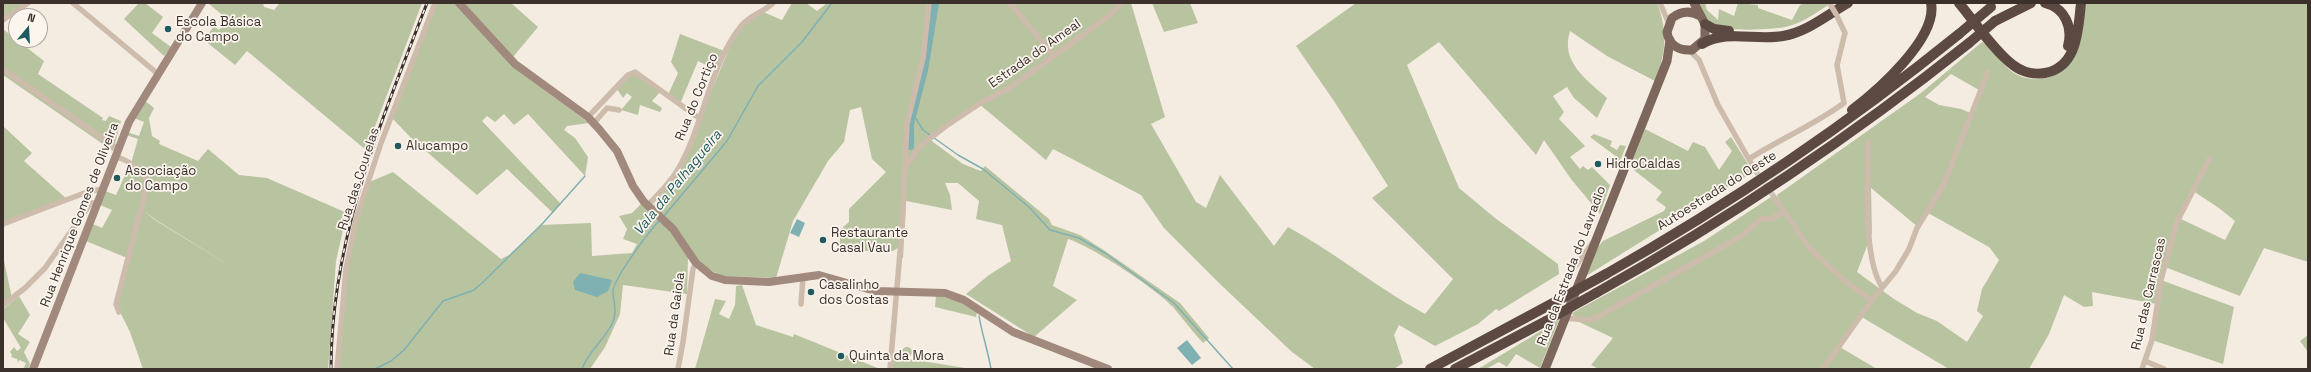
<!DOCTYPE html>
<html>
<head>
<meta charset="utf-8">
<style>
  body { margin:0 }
  #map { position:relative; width:2311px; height:372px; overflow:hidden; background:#f4ebe1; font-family:"Space Grotesk",sans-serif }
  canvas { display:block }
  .frame { position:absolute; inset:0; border:4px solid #3b302b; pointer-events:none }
  .north { position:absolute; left:8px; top:8px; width:40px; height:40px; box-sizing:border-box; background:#fbf5ee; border:1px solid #aea6a0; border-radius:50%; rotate:18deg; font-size:11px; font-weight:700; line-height:16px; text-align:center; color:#3b302b }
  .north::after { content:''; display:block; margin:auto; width:14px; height:18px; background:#1f5a5e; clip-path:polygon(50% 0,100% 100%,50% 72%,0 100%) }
</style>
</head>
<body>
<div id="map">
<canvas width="2311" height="372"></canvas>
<div class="frame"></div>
<div class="north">N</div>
</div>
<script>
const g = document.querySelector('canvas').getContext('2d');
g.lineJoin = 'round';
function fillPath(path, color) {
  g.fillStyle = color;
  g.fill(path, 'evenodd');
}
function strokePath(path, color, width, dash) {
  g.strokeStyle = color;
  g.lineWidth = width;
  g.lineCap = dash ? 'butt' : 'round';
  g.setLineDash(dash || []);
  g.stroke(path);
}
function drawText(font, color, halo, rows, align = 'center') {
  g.font = font + ' "Space Grotesk",sans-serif';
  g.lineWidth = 3.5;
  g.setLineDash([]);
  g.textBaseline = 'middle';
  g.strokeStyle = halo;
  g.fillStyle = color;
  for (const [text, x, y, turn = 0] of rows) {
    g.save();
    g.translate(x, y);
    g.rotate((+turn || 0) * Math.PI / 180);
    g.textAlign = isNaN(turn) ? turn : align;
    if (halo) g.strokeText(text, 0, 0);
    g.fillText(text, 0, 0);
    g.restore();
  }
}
fillPath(new Path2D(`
  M3 3H28L3 23Z
  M139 3H145L163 17 152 33 171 47 164 56 124 19Z
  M208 3H263L264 7 274 10 280 3H422L366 150 247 51 235 65 204 40 214 26 219 30 227 19Z
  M437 3H454L521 73 589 123 567 126 564 130 575 138 588 157 585 176 528 114 514 125 504 114 495 122 487 116 482 121 561 204 553 213 507 169 477 195 413 140 391 117Z
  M464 3H511L538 27 513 57Z
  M792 3H806L817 11 827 3H1131L1165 117 1151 124 1196 202 1206 208 1220 175 1274 246 1288 227C1336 253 1377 288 1425 314L1453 279 1372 198 1388 186 1334 101 1296 46 1356 3H1657C1668 31 1666 54 1655 81L1607 56 1570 31C1560 62 1587 80 1607 98L1597 118 1574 98 1567 87 1553 96 1564 112 1559 119 1585 146 1570 157 1580 169 1583 166 1588 170 1592 167 1610 185 1600 214 1571 179 1544 140 1536 155 1439 42 1407 65 1459 188 1495 218 1558 264 1559 274 1499 311 1496 309 1478 324 1435 346 1399 325 1394 335 1403 363 1394 369H1315L1292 352 1219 283 1164 228 1141 195 1053 149 1046 160 979 104 929 139 963 164 981 171 985 166 1049 219 1052 225 1080 235 1105 251 1180 303 1209 338 1203 343C1192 331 1183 319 1173 307 1155 288 1093 247 1068 239L1053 286 1077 300 1034 337 966 294 989 275 1011 261 1002 225 976 219 979 201 958 183H945L950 195 952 210 906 201 903 258 900 257 898 248 893 251H855L839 248 841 229 849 222V209L886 172 872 159 861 107 850 110 844 142 828 161 793 221 776 278 721 276 701 264 654 205 678 171 731 44 742 26 761 11 782 20Z
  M1152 3H1190L1198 23 1164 32Z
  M1698 3H1705L1707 10 1718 20 1719 9 1734 16 1738 3 1758 5V8L1792 20 1800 5 1804 3 1830 4C1817 12 1804 22 1789 26 1777 30 1724 32 1713 25 1706 22 1700 10 1698 3Z
  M2085 3H2308V262L2264 248 2240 296 2165 267 2161 280 2234 307 2223 364 2152 340 2157 304 2092 292 2093 306 2084 307 2064 295 2049 334 2029 369H1949L1860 316 1838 346 1877 369H1599L1591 365 1613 338 1575 320 1572 313 1704 241 1771 197 1783 211 1777 195 1921 93 1982 42C1997 51 2003 69 2020 76 2029 80 2041 80 2050 77 2083 66 2082 33 2085 3ZM1951 74 1979 90 1971 113 1961 109 1939 105 1925 97ZM1871 188 1918 227 1928 213 1989 247 1999 260 1982 289 1977 311 1983 316 1967 342 1937 321 1917 313 1894 299 1857 272 1872 233ZM2193 191 2219 208 2235 221 2225 240 2179 218Z
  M3 29 44 61 38 74 103 118 102 120 106 121 109 116 121 121 113 151 3 75Z
  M680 34 727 52 718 71 698 61 680 104 668 95 678 73 671 62Z
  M635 72 662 90 652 101 662 108 660 112 640 105 638 115 621 110 632 97 627 93 623 98 617 89Z
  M144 100 154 108 149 118 152 136 160 141 159 144 198 161 208 149 239 175 267 178 347 213 336 261 328 369H143L130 332 116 304 127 258 86 241 93 224 102 228 112 210 100 205 105 191 116 195 132 160 138 139 126 135 127 132 139 136 144 122 134 118ZM143 210 156 220 240 272 155 220Z
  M3 126 32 153 24 161 68 200 3 224Z
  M1645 129 1688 151 1693 142 1705 147 1719 170 1732 151 1725 142 1731 137 1753 172 1586 276 1596 249 1603 241 1664 211 1666 207 1656 200 1662 192 1630 167Z
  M1594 134 1612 141 1610 146 1617 150 1620 145 1626 146 1617 169 1611 165 1617 157 1590 137Z
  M393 172 501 259 509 255 541 225 591 223 592 256 632 253 637 244 623 239 627 229 619 216 632 213 641 204 675 236 688 258 687 294 623 285 620 314 605 347 590 369H337L346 269 367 183Z
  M3 256 12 298 3 306Z
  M742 285 756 325 793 337 794 334 880 369H695L715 299 726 301 719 314 729 319 735 305 736 286Z
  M936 295 959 301 977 313 976 317 935 307Z
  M19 296 30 315 18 334 30 342 24 352 30 364 28 369 24 368 26 363 19 360 18 363 17 359 11 357 12 355 10 352 14 347 17 351 21 348 3 318V309Z
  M1559 320 1540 368 1516 354 1507 367 1499 362 1486 369H1478Z
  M2308 335V352L2300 341Z
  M902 352a5 5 0 1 1 10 0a5 5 0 1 1-10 0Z
  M891 356 971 369H890Z`), '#b8c4a0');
fillPath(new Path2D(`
  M797 219 805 223 799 237 790 233Z
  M580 273 612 280 608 291 597 297 575 290 573 282Z
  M1187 340 1201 358 1192 365 1177 348Z`), '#7fb0b2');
strokePath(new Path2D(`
  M913 114 923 130 958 155 983 169 1029 207 1050 230 1079 238 1105 253 1174 303 1233 369
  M664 216 727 141 758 86 802 42 832 3
  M979 316C982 334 988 351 991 369
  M375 369 391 361 404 350 443 301 474 290 482 283 543 223 585 176
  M582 369C588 352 604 340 612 324 618 312 613 302 613 291 614 278 650 230 660 220`), '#7fb0b2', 1.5);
strokePath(new Path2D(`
  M910 146V124L924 70 935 3`), '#7fb0b2', 8);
strokePath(new Path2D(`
  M1755 170 1774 197`), '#cfc6bd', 5.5, [5.5, 3]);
strokePath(new Path2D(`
  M73 3 158 74
  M1010 3 1053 55
  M1660 3 1669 24
  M3 20 28 3
  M1689 50 1699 60 1718 105 1755 170
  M3 69 118 149
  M588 117 628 75 635 72 699 118
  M594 123 607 108 619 110
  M1868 143C1869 182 1862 256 1882 287
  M115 156C127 160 143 170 148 182L116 304 119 312
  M1749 159C1780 139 1814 125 1844 103L1837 65 1845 33 1836 14
  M906 167 920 146 946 126 979 104 1011 87 1109 16 1121 3
  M1774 197 1810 249 1846 282 1872 300
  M647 206C658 195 669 184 677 171 704 126 708 68 741 26 750 15 764 12 773 3
  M3 224 87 192 102 189
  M1569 275 1593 242
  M801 304 803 277
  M3 305 25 288 45 268 91 203H97
  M1565 318 1587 320 1596 318 1740 237 1761 219H1771L1784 212
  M2145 361 2164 369
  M337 369 346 269 356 219 381 143 435 3
  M678 369 683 342 693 269 696 263
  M890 369 902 229 907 124 923 58 929 3
  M1823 369 1872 300 1896 271 1909 249 1917 228 1943 186 1988 72
  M2142 369 2152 340 2161 280 2177 222 2209 159`), '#cdbbac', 5.5);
strokePath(new Path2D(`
  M459 3 515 64 588 117 599 129 617 151 633 186 644 202 673 229 696 263 712 276 725 280 769 282 819 275 875 291 945 293 964 300 1013 332 1108 369
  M33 369 129 122 202 3`), '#a18a7d', 8);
strokePath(new Path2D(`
  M1694 3 1705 24V39L1692 50C1679 51 1669 45 1667 32L1672 18C1681 11 1690 10 1700 16
  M1545 369 1667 61 1670 40`), '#7d675c', 9);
strokePath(new Path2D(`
  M1959 3C1974 21 1995 52 2013 65 2022 72 2034 75 2045 73 2078 67 2078 29 2081 3
  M2045 3C2065 8 2073 27 2068 46
  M1995 21 2031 3
  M1705 24 1714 29 1729 31
  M1702 44C1727 29 1755 41 1783 36 1807 32 1827 15 1848 3
  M1852 110C1877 91 1938 38 1931 3
  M1606 274C1730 204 1848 124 1959 34
  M1596 293C1727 220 1851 137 1969 43
  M1430 369 1555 302
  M1455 369 1546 321`), '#5c4a42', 10);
const rail = new Path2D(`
  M331 369C331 239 381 122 427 3`);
strokePath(rail, '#3b302b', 3);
strokePath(rail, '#fbf5ee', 1.5, [4.5]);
strokePath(new Path2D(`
  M1830 4 1836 14`), '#cdbbac', 5.5);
strokePath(new Path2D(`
  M1959 34 1991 7
  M1969 43 1995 21
  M1555 302 1606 274
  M1546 321 1596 293`), '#5c4a42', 10);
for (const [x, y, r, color] of [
  [168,29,4,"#1f5a5e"],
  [398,146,4,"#1f5a5e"],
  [1598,164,4,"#1f5a5e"],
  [117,178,4,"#1f5a5e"],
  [823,240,4,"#1f5a5e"],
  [811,292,4,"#1f5a5e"],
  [841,356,4,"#1f5a5e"]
]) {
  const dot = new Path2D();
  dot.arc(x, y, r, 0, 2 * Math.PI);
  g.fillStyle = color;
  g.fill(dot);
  strokePath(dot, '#fbf5ee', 1.5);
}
drawText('13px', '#3b302b', '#fbf5ee', [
  ["Escola Básica",176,22],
  ["do Campo",176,37],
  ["Alucampo",406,146],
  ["HidroCaldas",1606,164],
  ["Associação",125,171],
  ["do Campo",125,186],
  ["Restaurante",831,233],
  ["Casal Vau",831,248],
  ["Casalinho",819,285],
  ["dos Costas",819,300],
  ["Quinta da Mora",849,356]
], 'left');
drawText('13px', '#3b302b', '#fbf5ee', [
  ["Estrada do Ameal",1035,54,-35],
  ["Rua do Cortiço",697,97,-68],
  ["Rua das Courelas",359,179,-72],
  ["Autoestrada do Oeste",1717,191,-32],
  ["Rua Henrique Gomes de Oliveira",80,215,-69],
  ["Rua da Estrada do Lavradio",1572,266,-69],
  ["Rua das Carrascas",2149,294,-77],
  ["Rua da Gaiola",675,314,-82]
]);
drawText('italic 14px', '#1f5a5e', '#fbf5ee', [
  ["Vala da Palhagueira",678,183,-51]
]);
</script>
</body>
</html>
